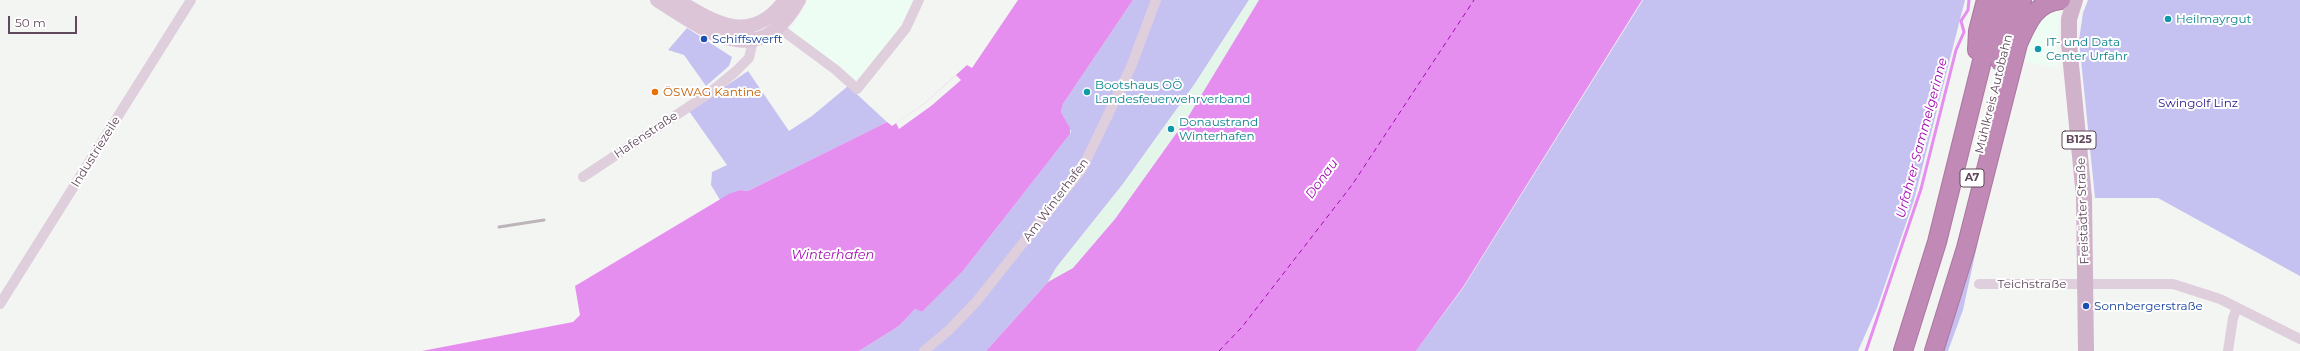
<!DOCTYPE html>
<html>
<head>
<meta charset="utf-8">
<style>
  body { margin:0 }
  #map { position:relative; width:2300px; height:351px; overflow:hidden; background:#f3f5f2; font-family:Montserrat,sans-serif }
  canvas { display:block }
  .scale { position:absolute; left:8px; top:16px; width:69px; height:18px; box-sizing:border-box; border:2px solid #61495d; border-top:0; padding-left:5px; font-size:12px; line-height:14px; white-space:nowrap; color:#61495d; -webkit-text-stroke:3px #fff; paint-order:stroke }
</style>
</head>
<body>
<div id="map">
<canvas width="2300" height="351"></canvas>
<div class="scale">50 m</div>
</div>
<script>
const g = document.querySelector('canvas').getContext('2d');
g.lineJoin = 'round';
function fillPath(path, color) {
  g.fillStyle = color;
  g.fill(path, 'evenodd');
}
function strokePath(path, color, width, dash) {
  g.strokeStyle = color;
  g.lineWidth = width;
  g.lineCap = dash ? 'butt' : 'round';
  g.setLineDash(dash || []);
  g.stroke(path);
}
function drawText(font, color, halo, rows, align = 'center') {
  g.font = font + ' Montserrat,sans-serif';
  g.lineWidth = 4;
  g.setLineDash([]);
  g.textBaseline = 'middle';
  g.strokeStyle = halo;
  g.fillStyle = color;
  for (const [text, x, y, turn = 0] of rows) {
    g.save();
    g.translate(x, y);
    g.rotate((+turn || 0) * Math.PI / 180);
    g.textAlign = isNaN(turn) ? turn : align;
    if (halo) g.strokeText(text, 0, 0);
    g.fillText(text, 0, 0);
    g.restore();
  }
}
fillPath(new Path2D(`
  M808 0H913L901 24 887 45 856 80 790 31Z
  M2055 9 2059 13 2057 45 2058 68 2018 60 2036 18Z`), '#eefdf4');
fillPath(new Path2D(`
  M1133 0H1249L1194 85 1123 184 1056 268 1048 282 986 351H859L899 326 915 309 922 312 963 271 1070 134 1071 131 1061 112 1063 104Z
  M1643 0H1965L1914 200 1877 308 1858 351H1416L1463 288Z
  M2088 0H2300V276L2158 198H2095L2079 40 2083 13Z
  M687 28 732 57 729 66 706 86 684 55 668 50Z
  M748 71 789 131 812 116 848 86 887 122 748 191 740 190 720 200 711 185 712 172 727 165 689 111Z
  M1973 241H1978L1963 310 1948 351H1940Z`), '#c5c2f1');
fillPath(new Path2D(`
  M1249 0H1259L1188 117 1115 219 1073 268 1048 282 1056 268 1123 184 1194 85Z`), '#e4f5ea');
fillPath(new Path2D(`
  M1018 0H1133L1063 104 1061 112 1070 128V134L963 271 922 312 915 309 899 326 859 351H422L573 322 580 315 575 286 729 194 740 190 748 191 887 122 892 126 924 104 967 65 972 68Z
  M1259 0H1642L1463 287 1416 351H986L1048 282 1073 268 1115 219 1188 117Z`), '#e58eef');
fillPath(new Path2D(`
  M956 75 961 80 960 81 931 106 899 129 896 123 924 104Z`), '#f3f5f2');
strokePath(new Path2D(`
  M1866 351 1921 189 1956 50 1964 32 1961 21 1968 10 1969 0`), '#e58eef', 3);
strokePath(new Path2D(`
  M1219 351 1242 327 1352 185 1474 0`), '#a309b4', 1, [5, 4]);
const highway = new Path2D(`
  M1977 50 1978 31 1986 0
  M2000 61 2009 33 2022 0
  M1903 351 1937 242 1984 53 2003 0
  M1934 351 1966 248 2018 44C2027 24 2035 2 2061 0`);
strokePath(highway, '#ad75a1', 20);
strokePath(new Path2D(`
  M780 26 786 33 836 70 857 89 906 28 919 0
  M583 177 708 94 735 72 749 58 752 45 751 34
  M1979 284H2173L2220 299 2300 339
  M0 304 191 0
  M924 351 949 330 976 302 1082 169 1131 67 1156 0
  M2228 351 2233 318 2237 308`), '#dfcedc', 10);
strokePath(new Path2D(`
  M657 0C708 33 759 72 799 0
  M677 0C716 23 751 46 785 0`), '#dbc5d6', 14);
strokePath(new Path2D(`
  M2075 0 2069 19V44L2084 197 2086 351`), '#d1b2cb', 16);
strokePath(highway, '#c18ab6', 18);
strokePath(new Path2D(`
  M499 227 544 220`), '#bdb4ba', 3);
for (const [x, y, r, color] of [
  [2168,19,4,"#0f9aa8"],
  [704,39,4,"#1a4fb4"],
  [2038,49,4,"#0f9aa8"],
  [655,92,4,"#e8710a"],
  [1087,92,4,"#0f9aa8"],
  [1171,129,4,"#0f9aa8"],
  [2086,306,4,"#1a4fb4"]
]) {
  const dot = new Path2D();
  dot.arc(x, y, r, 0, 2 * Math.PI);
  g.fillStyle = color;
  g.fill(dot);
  strokePath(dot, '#fff', 1.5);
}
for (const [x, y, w] of [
  [2079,140,34],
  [1972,178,24]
]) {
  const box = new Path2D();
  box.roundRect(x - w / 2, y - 9, w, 18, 3);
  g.fillStyle = '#fff';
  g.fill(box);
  strokePath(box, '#61495d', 1);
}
drawText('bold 11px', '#61495d', null, [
  ["B125",2079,140],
  ["A7",1972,178]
]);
drawText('12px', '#0d838f', '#fff', [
  ["Heilmayrgut",2176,19],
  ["IT- und Data",2046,42],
  ["Center Urfahr",2046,56],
  ["Bootshaus OÖ",1095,85],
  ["Landesfeuerwehrverband",1095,99],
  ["Donaustrand",1179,122],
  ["Winterhafen",1179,136]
], 'left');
drawText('12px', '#164399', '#fff', [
  ["Schiffswerft",712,39],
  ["Sonnbergerstraße",2094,306]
], 'left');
drawText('12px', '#c56008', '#fff', [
  ["ÖSWAG Kantine",663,92]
], 'left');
drawText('12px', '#61495d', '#fff', [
  ["Mühlkreis Autobahn",1994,94,-76],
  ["Hafenstraße",646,135,-34],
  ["Industriezeile",96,152,-58],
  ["Am Winterhafen",1056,200,-53],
  ["Freistädter Straße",2083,211,-92],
  ["Teichstraße",2032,284]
]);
drawText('12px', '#2b1587', '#fff', [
  ["Swingolf Linz",2198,103]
]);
drawText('italic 13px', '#a309b4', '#fff', [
  ["Urfahrer Sammelgerinne",1922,138,-75],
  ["Donau",1322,179,-54],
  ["Winterhafen",833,255]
]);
</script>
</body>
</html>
